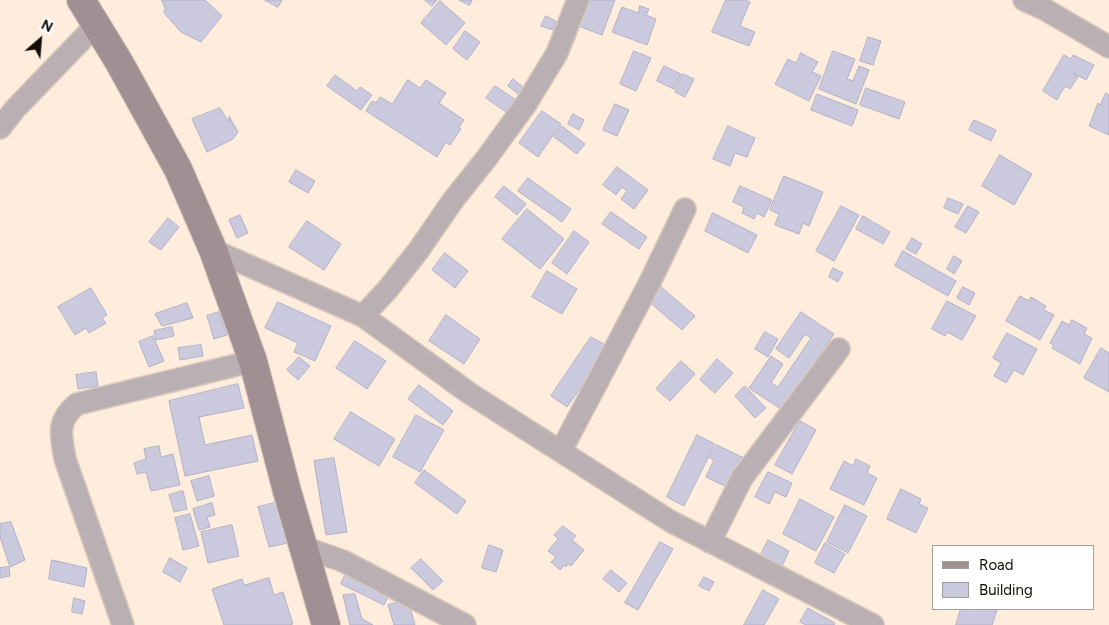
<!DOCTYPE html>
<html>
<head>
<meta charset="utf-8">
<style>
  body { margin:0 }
  #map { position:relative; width:1109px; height:625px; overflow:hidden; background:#feeddc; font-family:Figtree,sans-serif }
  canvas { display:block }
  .legend { position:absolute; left:932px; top:545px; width:162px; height:65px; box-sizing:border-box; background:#fff; border:1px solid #a09e9c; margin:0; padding:6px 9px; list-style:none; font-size:15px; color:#120d07 }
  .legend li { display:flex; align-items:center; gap:10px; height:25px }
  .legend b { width:25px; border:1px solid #a09e9c }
  .north { position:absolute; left:15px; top:15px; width:50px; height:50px; -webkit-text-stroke:4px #fff; paint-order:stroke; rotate:27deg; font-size:14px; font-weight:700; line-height:20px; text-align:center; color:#120d07 }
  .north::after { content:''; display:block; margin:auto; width:18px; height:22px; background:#120d07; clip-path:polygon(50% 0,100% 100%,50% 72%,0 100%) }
</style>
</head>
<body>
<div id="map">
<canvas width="1109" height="625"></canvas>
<ul class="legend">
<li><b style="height:6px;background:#a09094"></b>Road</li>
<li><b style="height:14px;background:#cac9de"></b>Building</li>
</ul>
<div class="north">N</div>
</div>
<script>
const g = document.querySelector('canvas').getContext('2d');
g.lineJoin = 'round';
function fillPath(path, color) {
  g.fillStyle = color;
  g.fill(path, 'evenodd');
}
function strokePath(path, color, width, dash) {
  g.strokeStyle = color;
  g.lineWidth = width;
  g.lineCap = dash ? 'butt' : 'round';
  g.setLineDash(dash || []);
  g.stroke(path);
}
const building = new Path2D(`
  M162 0H205L222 16 201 42 181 32 164 13 165 9Z
  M265 0H282L278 7Z
  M425 0H437L432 6Z
  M459 0H472L470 5Z
  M585 0H615L602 35 576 25Z
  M726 0H745L750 2 740 26 755 32 749 46 712 32Z
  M440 1 465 23 446 45 421 23Z
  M640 6 649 9 646 15 656 19 647 45 612 32 622 7 638 13Z
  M546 16 556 21 553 30 541 26Z
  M465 31 480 42 467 60 453 49Z
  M868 37 881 41 873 65 860 61Z
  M634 51 651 58 636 91 620 84Z
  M833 51 855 59 847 79 853 81 859 66 869 70 856 104 819 89Z
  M801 53 818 62 812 72 821 76 809 101 775 84 788 59 796 63Z
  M1064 55 1071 59 1073 55 1094 65 1086 80 1073 73 1078 77 1070 89 1065 86 1057 100 1043 91Z
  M664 66 681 74 674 89 657 81Z
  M683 74 694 79 685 97 675 92Z
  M335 75 357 91 360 87 372 95 361 110 327 86Z
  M513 79 523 87 518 94 508 86Z
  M408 80 420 88 426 80 446 93 439 103 464 120 459 127 461 129 450 145 446 142 437 157 366 111 372 101 376 103 380 97 392 104Z
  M495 86 515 99 506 112 486 98Z
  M866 88 905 102 899 119 860 105Z
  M1106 93 1109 95V135L1089 126 1098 103 1100 105Z
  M817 94 858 110 852 126 811 110Z
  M615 104 629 110 617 136 603 130Z
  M220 108 229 122V116L238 132 233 139 207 152 192 119Z
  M542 111 561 124 538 157 519 143Z
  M573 114 584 120 579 130 568 124Z
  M974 120 996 130 991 141 969 130Z
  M562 126 585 144 577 154 554 137Z
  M728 126 755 138 747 157 735 153 730 166 713 159Z
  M1000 155 1032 174 1014 205 982 186Z
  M617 167 648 190 634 209 621 199 627 191 622 187 616 195 603 185Z
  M296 170 315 181 308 193 289 182Z
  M784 176 823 192 809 226 803 223 799 234 775 225 779 214 770 210Z
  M528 178 571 209 562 222 518 191Z
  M504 186 526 204 517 215 495 197Z
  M740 186 772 200 764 217 757 213 754 219 742 213 744 207 733 202Z
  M948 198 963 204 958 214 944 208Z
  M841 206 859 215 834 261 816 251Z
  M968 206 979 212 966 233 955 227Z
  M527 209 564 239 540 269 502 239Z
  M611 212 647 237 639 249 602 224Z
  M713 213 757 235 748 253 705 231Z
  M240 215 248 233 237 238 229 220Z
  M863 216 890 232 883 244 856 229Z
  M168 218 179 227 161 250 149 242Z
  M307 221 341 244 324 270 289 247Z
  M574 231 589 242 567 274 552 263Z
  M912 238 922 244 916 254 906 249Z
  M903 251 956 281 948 296 895 266Z
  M445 253 468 271 455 288 432 270Z
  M954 256 962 261 954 274 947 269Z
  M833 268 843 273 838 282 829 277Z
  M547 271 577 289 562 314 532 297Z
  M660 286 695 316 682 330 647 300Z
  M963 287 975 293 969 305 957 298Z
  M91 288 107 315 102 318 106 323 89 333 86 328 75 335 58 307Z
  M1020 296 1029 301 1031 297 1046 306 1044 310 1054 315 1040 340 1006 321Z
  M947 301 976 316 962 340 947 332 945 336 932 329Z
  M278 302 331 326 315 361 294 352 298 343 265 328Z
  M187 303 193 318 162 326 155 314Z
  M219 312 227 335 214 339 207 316Z
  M801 312 834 334 782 410 749 388 771 356 783 364 771 383 778 387 811 338 805 334 789 358 776 349Z
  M446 315 480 339 464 364 429 341Z
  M1072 320 1087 328 1084 334 1092 338 1080 364 1052 348 1054 345 1050 343 1062 321 1069 325Z
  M172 327 174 336 156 340 154 331Z
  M765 332 778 339 768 357 755 349Z
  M1007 333 1037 349 1023 375 1014 370 1006 383 994 376 1001 363 993 358Z
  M153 336 164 361 149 367 139 342Z
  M591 337 609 347 567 407 551 396Z
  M355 341 386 361 367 389 336 368Z
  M201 345 203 356 180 360 178 348Z
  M1101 348 1109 353V392L1084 378Z
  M299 357 310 366 298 380 287 370Z
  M717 359 733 373 715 393 700 380Z
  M681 361 695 374 670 401 656 389Z
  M96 372 98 386 78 389 76 375Z
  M238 384 244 408 199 417 205 445 252 435 258 461 185 476 169 401Z
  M419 385 453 411 443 425 408 399Z
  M745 386 766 408 755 418 735 396Z
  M351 412 395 439 379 466 334 439Z
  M416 415 444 430 420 472 393 457Z
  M800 421 816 430 792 474 775 465Z
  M697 435 715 444 684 506 667 497Z
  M717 445 746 459 731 489 706 477 714 460 710 458Z
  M159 446 161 457 173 454 180 485 151 491 146 472 137 474 134 463 146 459 144 449Z
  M334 458 347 532 326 535 314 461Z
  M856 459 870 466 867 473 877 478 864 505 830 489 844 461 853 466Z
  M424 470 466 501 457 514 415 483Z
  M768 472 792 483 786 497 775 492 769 504 755 497Z
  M209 476 214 496 197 501 191 481Z
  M901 489 921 499 919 504 928 508 916 533 887 519Z
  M183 491 187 509 174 512 169 495Z
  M800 499 834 517 816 551 783 534Z
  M278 502 288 543 269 547 258 507Z
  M212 503 215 515 207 517 210 527 199 530 193 509Z
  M845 505 867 516 848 553 827 542Z
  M190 514 199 546 183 550 175 518Z
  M11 522 25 560 10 567 0 537V524Z
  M232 525 239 556 208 563 201 532Z
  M563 526 576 536 572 540 584 550 571 566 568 564 566 567 564 565 560 570 551 562 556 557 548 551 558 539 554 535Z
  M768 540 789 551 782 566 761 555Z
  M660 542 673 549 638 610 625 603Z
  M825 543 845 554 834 573 815 563Z
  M489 545 503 550 496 572 482 568Z
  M170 558 187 568 180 582 163 572Z
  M421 559 443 581 433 590 411 568Z
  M52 560 87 568 84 587 49 579Z
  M9 567 10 576 0 578V568Z
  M348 569 391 590 384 605 341 584Z
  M611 570 627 583 619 592 603 579Z
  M704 577 714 582 709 591 699 586Z
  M269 578 274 595 283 592 293 624 289 625H224L212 589 242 579 244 585Z
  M763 590 779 599 764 625H744Z
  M355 594 362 619 373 625H350L343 595Z
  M74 598 85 601 82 614 72 612Z
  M408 600 415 625H394L388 605Z
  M808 608 835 623 834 625H806L800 622Z
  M961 609H992L997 610 992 625H956Z`);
fillPath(building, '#cac9de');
strokePath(building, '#b2b1c6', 1);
const street = new Path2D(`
  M1024 0 1044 9 1109 47
  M0 128 15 109 96 25
  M213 250 363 316 469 393 670 521 873 625
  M363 316 388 289 418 251 454 199 486 159 526 104 557 53 578 0
  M561 451 650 282 685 209
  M710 542 742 478 839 349
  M303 547 343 561 465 625
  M123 625 65 459C61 435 56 421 77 404L253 361`);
const secondary = new Path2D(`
  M81 0 119 62 178 169 213 250 253 361 287 491 326 625`);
strokePath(street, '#d8c9ba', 24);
strokePath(secondary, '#d8c9ba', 30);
strokePath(street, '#baafb2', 21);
strokePath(secondary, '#a09094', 28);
</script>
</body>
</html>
